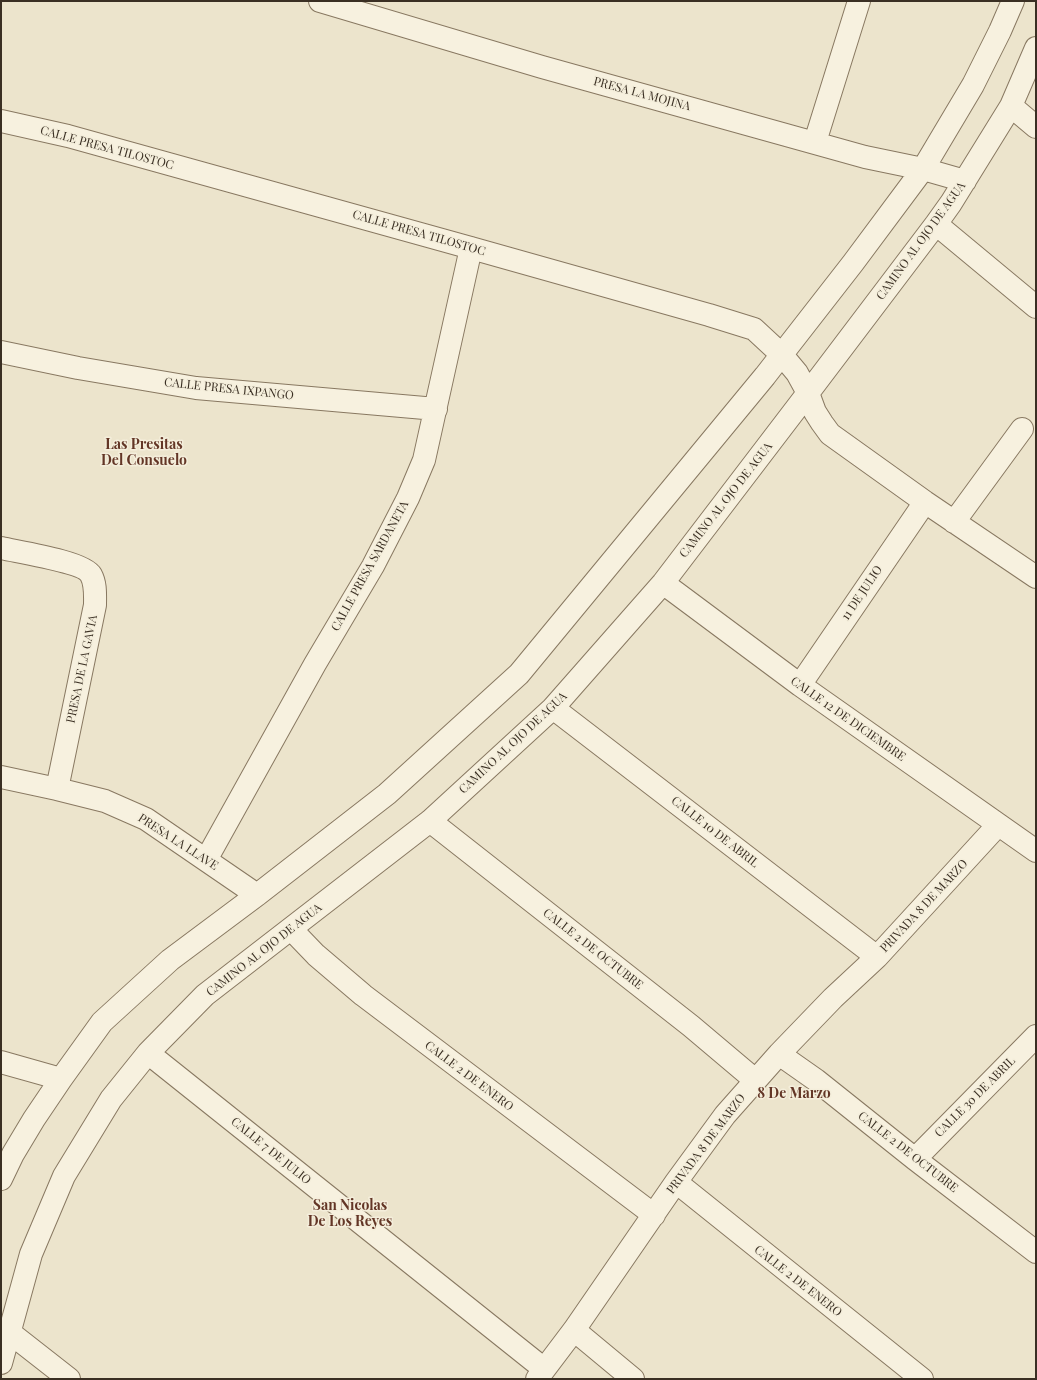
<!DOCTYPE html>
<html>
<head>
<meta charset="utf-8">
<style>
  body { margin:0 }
  #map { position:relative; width:1037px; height:1380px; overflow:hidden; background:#ece4cc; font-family:"Playfair Display",serif }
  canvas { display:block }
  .frame { position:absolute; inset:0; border:2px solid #3a2f23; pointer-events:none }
</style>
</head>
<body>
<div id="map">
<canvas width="1037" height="1380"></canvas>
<div class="frame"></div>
</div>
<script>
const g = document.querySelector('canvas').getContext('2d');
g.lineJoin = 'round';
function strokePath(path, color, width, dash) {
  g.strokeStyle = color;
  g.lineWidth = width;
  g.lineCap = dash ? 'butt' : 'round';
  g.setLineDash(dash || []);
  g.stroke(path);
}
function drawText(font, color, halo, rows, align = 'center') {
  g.font = font + ' "Playfair Display",serif';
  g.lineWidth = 3;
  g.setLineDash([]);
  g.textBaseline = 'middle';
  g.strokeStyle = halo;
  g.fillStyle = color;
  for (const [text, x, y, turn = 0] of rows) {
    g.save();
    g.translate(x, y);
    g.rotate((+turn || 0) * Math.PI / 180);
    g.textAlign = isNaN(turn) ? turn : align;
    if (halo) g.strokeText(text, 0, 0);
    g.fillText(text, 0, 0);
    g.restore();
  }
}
const minor = new Path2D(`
  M320 1 542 67 865 157 923 169 965 181
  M1011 106 1036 127
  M1 121 68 136 471 248 709 315 754 329 782 355 797 373 808 393 815 412 822 423 830 434 925 502 1036 577
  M815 142 859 1
  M936 224 1036 307
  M1 352 78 368 196 388 436 409
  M954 522 1022 429
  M1 548C18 552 84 562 91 575 96 584 95 595 95 605L57 789
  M663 583 800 685 1036 851
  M800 685 925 502
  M553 708 877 957
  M1 777 57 789 105 801 146 819 257 895
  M430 821 691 1026 755 1080
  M206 860 315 664 373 566 408 498 424 460 471 248
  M291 929 316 955 363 995 654 1215
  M148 1053 544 1369
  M779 1054 816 1080 915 1159 1036 1252
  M1 1062 61 1079
  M915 1159 1036 1036
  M1 1179 13 1154 34 1119 61 1079 102 1022 170 960 257 895 387 794 519 674 765 376 853 263 923 169 973 85 1000 31 1013 1
  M676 1182 922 1379
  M574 1330 633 1379
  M9 1332 69 1379
  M1 1363 31 1254 64 1176 111 1099 148 1053 205 995 430 821 553 708 663 583 808 393 936 224 951 203 1011 106 1036 48
  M537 1379 574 1330 676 1182 725 1115 779 1054 833 998 877 957 998 825`);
strokePath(minor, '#887861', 24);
strokePath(minor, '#f7f1df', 22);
drawText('12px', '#3a2f23', '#f4eedb', [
  ["PRESA LA MOJINA",642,94,15],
  ["CALLE PRESA TILOSTOC",107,148,15],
  ["CALLE PRESA TILOSTOC",419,233,16],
  ["CAMINO AL OJO DE AGUA",921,241,-54],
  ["CALLE PRESA IXPANGO",229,389,6],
  ["CAMINO AL OJO DE AGUA",726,500,-52],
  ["CALLE PRESA SARDANETA",370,566,-61],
  ["11 DE JULIO",862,593,-56],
  ["PRESA DE LA GAVIA",82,669,-78],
  ["CALLE 12 DE DICIEMBRE",848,719,35],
  ["CAMINO AL OJO DE AGUA",513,743,-43],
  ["CALLE 10 DE ABRIL",715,832,38],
  ["PRESA LA LLAVE",178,842,33],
  ["PRIVADA 8 DE MARZO",924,906,-47],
  ["CALLE 2 DE OCTUBRE",593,949,38],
  ["CAMINO AL OJO DE AGUA",264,950,-38],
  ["CALLE 2 DE ENERO",469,1076,37],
  ["CALLE 30 DE ABRIL",975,1097,-45],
  ["PRIVADA 8 DE MARZO",706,1144,-53],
  ["CALLE 7 DE JULIO",271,1151,39],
  ["CALLE 2 DE OCTUBRE",908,1152,38],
  ["CALLE 2 DE ENERO",798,1281,38]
]);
drawText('bold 14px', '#633626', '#f4eedb', [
  ["Las Presitas",144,445],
  ["Del Consuelo",144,461],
  ["8 De Marzo",794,1094],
  ["San Nicolas",350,1206],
  ["De Los Reyes",350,1222]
]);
</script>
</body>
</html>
